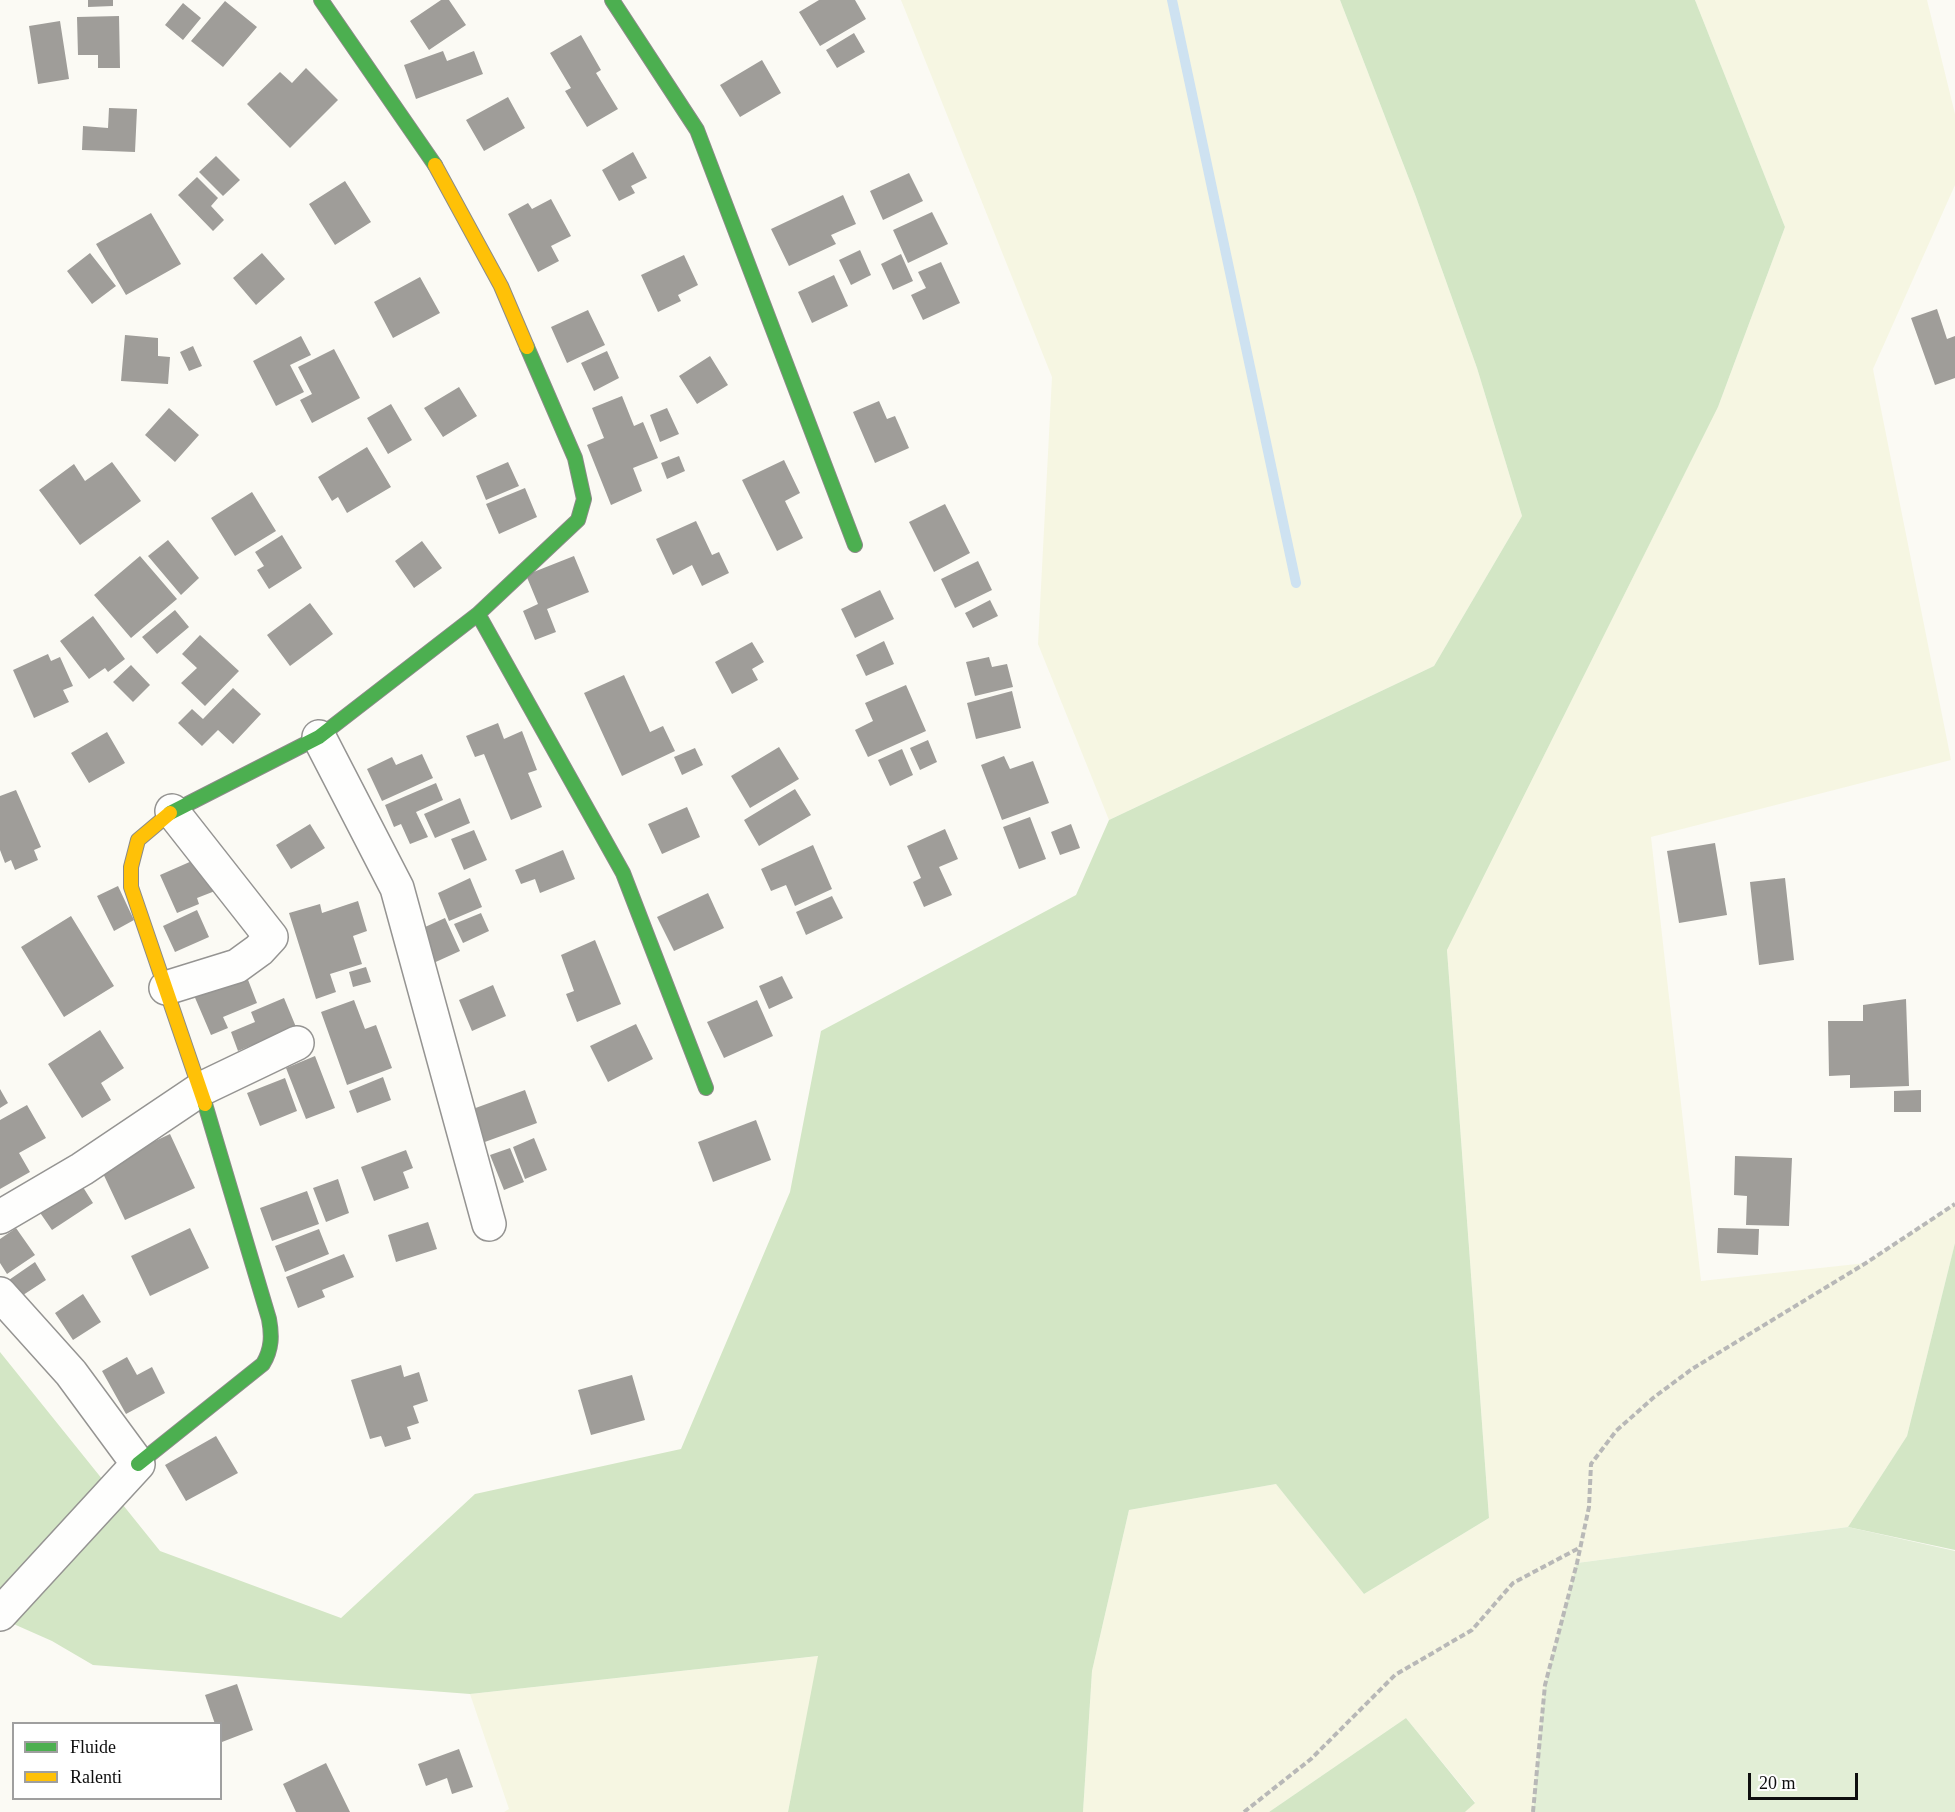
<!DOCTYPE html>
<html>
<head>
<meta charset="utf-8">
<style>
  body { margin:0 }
  #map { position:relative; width:1955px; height:1812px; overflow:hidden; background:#fbfaf4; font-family:"Times New Roman",serif }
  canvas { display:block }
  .legend { position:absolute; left:12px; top:1722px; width:210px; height:78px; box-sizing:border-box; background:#fff; border:2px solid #9f9f9f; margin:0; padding:8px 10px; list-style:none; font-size:18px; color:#0e0e0e }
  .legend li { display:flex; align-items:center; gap:12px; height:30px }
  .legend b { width:30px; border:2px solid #9f9f9f }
  .scale { position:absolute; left:1748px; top:1773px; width:110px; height:27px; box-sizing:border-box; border:3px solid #0e0e0e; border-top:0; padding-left:8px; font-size:18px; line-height:21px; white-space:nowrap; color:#0e0e0e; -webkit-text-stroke:4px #fff; paint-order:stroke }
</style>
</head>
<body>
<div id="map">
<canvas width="1955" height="1812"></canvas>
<ul class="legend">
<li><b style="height:8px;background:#4caf50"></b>Fluide</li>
<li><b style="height:8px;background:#ffc107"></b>Ralenti</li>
</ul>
<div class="scale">20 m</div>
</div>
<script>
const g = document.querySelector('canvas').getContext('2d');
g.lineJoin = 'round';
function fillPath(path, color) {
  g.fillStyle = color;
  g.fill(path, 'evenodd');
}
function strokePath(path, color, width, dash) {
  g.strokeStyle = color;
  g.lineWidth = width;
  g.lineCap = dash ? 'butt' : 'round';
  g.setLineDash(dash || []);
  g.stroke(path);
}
fillPath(new Path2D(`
  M901 0H1340L1416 197 1477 368 1522 516 1434 666 1109 820 1038 644 1052 377Z
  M1695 0H1927L1955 114V185L1873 369 1951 760 1651 837 1701 1281 1866 1263 1955 1204V1243L1907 1436 1848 1527 1577 1563 1545 1685 1533 1812H1465L1475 1802 1406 1718 1269 1812H1083L1092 1671 1129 1510 1276 1484 1364 1594 1489 1518 1447 950 1718 407 1785 227Z
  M819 1656 788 1812H504L509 1809 470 1694Z`), '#f6f6e2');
fillPath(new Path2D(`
  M1848 1527 1955 1551V1812H1533L1545 1685 1577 1563Z`), '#e2eed6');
fillPath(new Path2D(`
  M1340 0H1695L1785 227 1718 407 1447 950 1489 1518 1364 1594 1276 1484 1129 1510 1092 1671 1083 1812H788L818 1656 470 1694 93 1665 52 1641 0 1618V1352L160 1551 341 1618 475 1494 681 1449 790 1192 821 1031 1076 895 1109 820 1434 666 1522 516 1477 368 1416 197Z
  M1955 1243V1550L1848 1527 1907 1436Z
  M1406 1718 1475 1803 1465 1812H1269Z`), '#d3e6c5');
strokePath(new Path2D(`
  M1172 0 1296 583`), '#cee2f1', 10);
fillPath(new Path2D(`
  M88 0H113V6L88 7Z
  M441 0H449L466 25 429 50 410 21Z
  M819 0H855L866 19 820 46 799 12Z
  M225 1 257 27 223 67 191 41Z
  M183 3 201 18 183 40 165 25Z
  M119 16 120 68H98V55H78L77 17Z
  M60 21 69 79 38 84 29 26Z
  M854 33 865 52 837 68 826 50Z
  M581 35 601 70 596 73 618 109 587 127 565 91 571 88 550 53Z
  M443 51 447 61 474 51 483 74 416 99 404 65Z
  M762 60 781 93 740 117 720 85Z
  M306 68 338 100 290 148 247 104 280 72 292 83Z
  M508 97 525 128 484 151 466 120Z
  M109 108 137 109 135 152 82 150 83 126 108 128Z
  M633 152 647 178 631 186 635 193 619 201 602 170Z
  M216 156 240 180 223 196 199 172Z
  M909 173 923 201 883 220 870 191Z
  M197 177 218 198 211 206 224 220 213 231 178 195Z
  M345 181 371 222 335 245 309 204Z
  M843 195 856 224 831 235 836 244 789 266 771 229Z
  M551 199 571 236 551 246 559 261 538 272 508 214 528 203 532 209Z
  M932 212 948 244 908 263 893 230Z
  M151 213 181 264 126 295 96 244Z
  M860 250 871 275 851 285 839 260Z
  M90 253 116 286 92 304 67 271Z
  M262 253 285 279 256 305 233 278Z
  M901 254 913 281 893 290 881 264Z
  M684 255 698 285 678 295 681 301 658 312 641 275Z
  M941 262 960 303 923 320 911 295 926 288 918 272Z
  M834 275 848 306 812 323 798 292Z
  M420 277 440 313 393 338 374 302Z
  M1937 309 1947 339 1955 336V378L1935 385 1911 318Z
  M588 310 605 345 567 363 551 327Z
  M125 335 158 338V356L170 357 168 384 121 381Z
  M301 336 311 355 290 365 304 392 276 406 253 361Z
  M193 346 202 366 189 371 180 352Z
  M334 349 360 398 312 423 300 400 312 394 298 367Z
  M607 351 619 378 594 391 581 363Z
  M710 356 728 385 697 404 679 376Z
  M459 387 477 416 443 437 424 408Z
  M622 396 634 426 643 422 658 458 633 468 642 491 611 505 587 445 604 438 592 408Z
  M879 401 887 419 895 416 909 448 875 463 853 412Z
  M391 404 412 440 388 454 367 418Z
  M169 408 199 435 175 462 145 435Z
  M667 408 679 434 660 442 650 415Z
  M367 447 391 487 347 513 338 497 332 501 318 477Z
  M679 456 685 471 667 479 661 463Z
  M784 460 800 493 785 501 803 538 777 551 742 480Z
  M112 462 141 501 80 545 39 490 74 464 85 481Z
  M508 462 519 486 486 500 476 476Z
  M525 488 537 517 499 534 486 504Z
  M252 492 276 531 235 556 211 518Z
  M945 504 970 553 934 572 909 522Z
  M696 521 712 555 719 552 729 573 702 586 692 565 673 575 656 539Z
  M282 535 302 568 269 589 257 570 264 566 255 552Z
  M168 540 199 578 181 595 148 556Z
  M422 541 442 568 414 588 395 561Z
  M140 556 177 599 131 638 94 595Z
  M574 556 589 592 547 609 556 632 535 640 523 611 538 604 526 575Z
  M978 561 992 590 955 608 941 579Z
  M880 590 894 619 855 638 841 609Z
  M990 600 998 616 973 628 965 613Z
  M310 603 333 634 290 666 267 635Z
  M175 610 189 627 157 654 142 637Z
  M93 616 125 659 108 672 105 668 89 679 60 641Z
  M200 635 239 671 205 706 181 683 197 668 182 654Z
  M884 641 894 664 866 676 856 655Z
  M752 642 764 662 752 669 758 680 732 694 715 662Z
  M48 654 51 661 60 657 73 686 63 690 69 702 34 718 13 670Z
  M989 657 992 667 1007 664 1013 687 975 696 966 662Z
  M131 665 150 685 133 702 113 682Z
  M624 675 650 732 663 726 675 751 622 776 584 693Z
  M906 685 926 731 868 757 855 730 873 721 865 703Z
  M233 688 261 714 233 744 218 730 202 746 178 723 192 709 203 719Z
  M1012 691 1021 728 976 739 967 703Z
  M498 723 504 739 522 731 537 770 528 773 542 807 511 820 484 754 475 757 466 736Z
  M107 732 125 763 89 783 71 753Z
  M928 740 937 762 920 770 910 748Z
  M779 747 799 779 750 808 731 776Z
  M695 748 703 765 682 775 674 757Z
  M902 749 913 775 890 786 878 760Z
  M422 754 433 778 382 801 367 769 392 757 396 765Z
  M1004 756 1010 769 1033 761 1049 803 1002 820 981 765Z
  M436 783 443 800 416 812 428 837 410 844 401 824 394 827 385 805Z
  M795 789 811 815 759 846 744 820Z
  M16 790 41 847 34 850 38 860 15 870 11 860 5 863 0 850V796Z
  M460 798 470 823 435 838 424 814Z
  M687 807 700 837 662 854 648 824Z
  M1030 817 1046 859 1019 869 1003 827Z
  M310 824 325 848 291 869 276 845Z
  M1071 824 1080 848 1060 855 1051 832Z
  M945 829 958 859 939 867 952 895 924 907 913 882 921 878 907 846Z
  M474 830 487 860 464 870 451 839Z
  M1715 843 1727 915 1679 923 1667 851Z
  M813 845 832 889 795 906 786 885 771 891 761 869Z
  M563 850 575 879 540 893 535 879 521 884 515 870Z
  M201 857 215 891 197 898 199 904 177 913 160 875Z
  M470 878 482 907 449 921 438 893Z
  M1785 878 1794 960 1759 965 1750 882Z
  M118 886 134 920 114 931 97 896Z
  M708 893 724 928 674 951 657 917Z
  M832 896 843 918 806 935 796 912Z
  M358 901 367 931 353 936 362 964 330 974 336 992 316 999 289 913 320 904 322 913Z
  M197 910 209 937 175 952 163 926Z
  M481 913 489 931 463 943 454 924Z
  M71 916 114 986 64 1017 21 947Z
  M445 918 460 951 429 965 414 932Z
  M595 940 621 1004 577 1022 566 994 574 991 561 955Z
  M366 967 371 982 353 987 349 972Z
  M245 972 257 1003 223 1017 228 1028 211 1035 193 993Z
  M782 976 793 998 769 1009 759 986Z
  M493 985 506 1016 472 1031 459 1000Z
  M284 998 296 1027 238 1051 231 1032 255 1022 251 1012Z
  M1906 999 1909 1086 1850 1088V1075L1829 1076 1828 1021H1863V1005Z
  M354 1000 365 1029 376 1025 392 1068 347 1085 321 1012Z
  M757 1000 773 1036 724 1058 707 1022Z
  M636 1024 653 1059 608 1082 590 1046Z
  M100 1030 124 1068 101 1083 111 1100 82 1118 48 1064Z
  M315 1056 335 1108 306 1119 286 1068Z
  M383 1077 391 1100 357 1113 349 1091Z
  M285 1078 297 1111 260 1126 247 1093Z
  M0 1089 8 1103 0 1108Z
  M525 1090 537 1123 482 1143 470 1110Z
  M1921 1090V1112H1894V1091Z
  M27 1105 46 1138 19 1153 30 1172 0 1189V1120Z
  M756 1120 771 1160 713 1182 698 1142Z
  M170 1134 195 1188 125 1220 100 1167Z
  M534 1138 547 1170 525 1179 513 1147Z
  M510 1148 524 1182 504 1190 490 1155Z
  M406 1150 413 1168 403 1172 409 1188 374 1201 361 1167Z
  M1735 1156 1792 1158 1789 1226 1746 1225 1747 1196 1734 1195Z
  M76 1176 93 1203 52 1230 34 1204Z
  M338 1179 349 1213 326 1222 313 1188Z
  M307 1191 319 1224 272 1241 260 1208Z
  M428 1222 437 1249 396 1262 388 1235Z
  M16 1228 35 1255 7 1274 0 1263V1239Z
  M190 1228 209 1268 150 1296 131 1256Z
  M1718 1228 1759 1229 1758 1255 1717 1253Z
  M319 1229 329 1254 285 1272 275 1246Z
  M344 1254 354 1277 322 1290 325 1297 298 1308 286 1277Z
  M35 1262 46 1280 17 1299 6 1282Z
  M83 1294 101 1322 73 1340 55 1313Z
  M127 1357 137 1375 152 1367 165 1393 126 1414 102 1371Z
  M401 1365 404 1377 419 1372 428 1401 413 1406 419 1423 407 1427 411 1439 385 1447 381 1436 370 1439 351 1380Z
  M632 1375 645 1420 591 1435 578 1390Z
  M216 1436 238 1473 186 1501 165 1465Z
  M237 1684 253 1730 222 1742 220 1724H215L205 1695Z
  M459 1749 473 1787 452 1794 447 1778 426 1786 418 1764Z
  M326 1763 350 1812H296L283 1784Z`), '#9f9d99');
const street = new Path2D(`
  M319 737 397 888 489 1224
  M166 988 237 966 259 950 271 937 172 811
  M0 1217 82 1169 201 1089 297 1043
  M0 1294 71 1373 138 1464 0 1614`);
const fast = new Path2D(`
  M321 0 435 165
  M612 0 697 130 855 545
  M478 614 623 873 706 1088
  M170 813 319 737 478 614 578 520 584 499 575 458 527 347
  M138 1464 263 1364C272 1349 272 1335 269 1319L205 1104`);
const slow = new Path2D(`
  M435 165 501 286 527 347
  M170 813 138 840 131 867V887L205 1104`);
strokePath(street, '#959492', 36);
strokePath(fast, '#8b8b88', 16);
strokePath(slow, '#8b8b88', 16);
strokePath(new Path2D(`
  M1244 1812 1311 1759 1395 1675 1472 1630 1513 1583 1579 1548
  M1533 1812 1545 1685 1577 1563 1589 1507 1591 1464 1616 1431 1653 1398 1692 1369 1866 1263 1955 1204`), '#b8b8b7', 4, [6, 3]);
strokePath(street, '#fefefd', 33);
strokePath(fast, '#4caf50', 14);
strokePath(slow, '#ffc107', 14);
</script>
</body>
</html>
